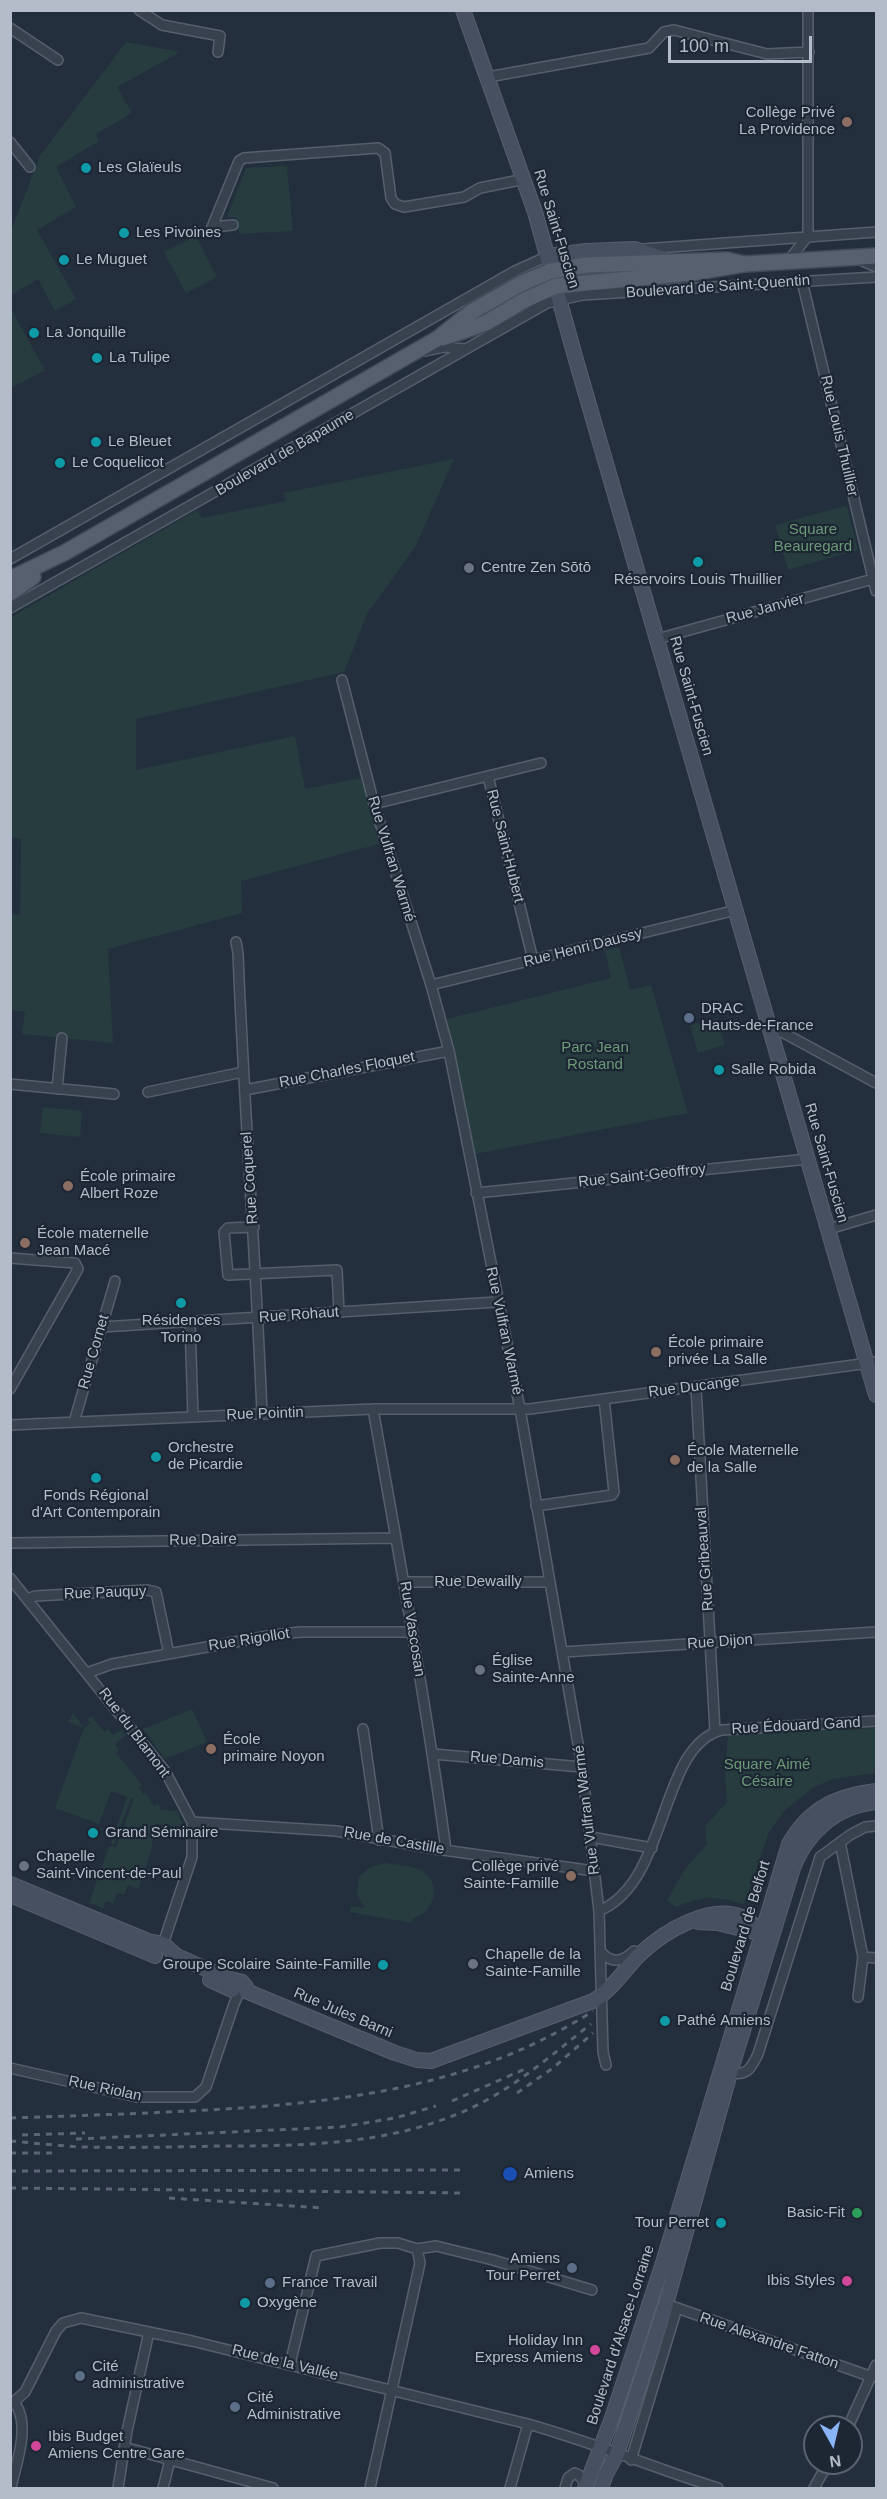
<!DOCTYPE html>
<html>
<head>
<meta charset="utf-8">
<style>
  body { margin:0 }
  #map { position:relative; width:887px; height:2499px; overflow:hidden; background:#242f3e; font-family:Arial,sans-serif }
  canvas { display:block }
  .frame { position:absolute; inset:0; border:12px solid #b4bcc9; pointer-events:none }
  .north { position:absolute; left:803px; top:2415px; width:60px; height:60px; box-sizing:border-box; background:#1d2633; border:2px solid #59626f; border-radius:50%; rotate:172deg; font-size:16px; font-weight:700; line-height:24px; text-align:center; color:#b4bcc9 }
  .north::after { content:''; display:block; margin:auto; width:21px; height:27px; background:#8ab4f8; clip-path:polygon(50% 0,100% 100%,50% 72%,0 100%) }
  .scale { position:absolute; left:668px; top:36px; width:144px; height:27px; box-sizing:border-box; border:3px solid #b4bcc9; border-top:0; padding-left:8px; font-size:18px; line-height:21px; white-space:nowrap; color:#b4bcc9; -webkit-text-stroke:4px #1d2633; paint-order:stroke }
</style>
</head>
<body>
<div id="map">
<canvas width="887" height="2499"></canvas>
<div class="frame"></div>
<div class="north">N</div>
<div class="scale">100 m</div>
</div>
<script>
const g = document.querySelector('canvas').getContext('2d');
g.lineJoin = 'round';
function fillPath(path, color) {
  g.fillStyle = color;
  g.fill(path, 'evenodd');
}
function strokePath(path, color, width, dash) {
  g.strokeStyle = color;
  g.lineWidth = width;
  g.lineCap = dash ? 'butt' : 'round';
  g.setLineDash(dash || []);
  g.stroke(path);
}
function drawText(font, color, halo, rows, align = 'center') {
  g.font = font + ' Arial,sans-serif';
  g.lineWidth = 4.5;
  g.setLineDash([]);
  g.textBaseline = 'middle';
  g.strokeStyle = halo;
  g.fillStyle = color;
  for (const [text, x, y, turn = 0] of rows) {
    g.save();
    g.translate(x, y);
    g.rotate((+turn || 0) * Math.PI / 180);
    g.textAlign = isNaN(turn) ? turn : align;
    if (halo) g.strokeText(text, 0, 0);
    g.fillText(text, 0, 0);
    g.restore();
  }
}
fillPath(new Path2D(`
  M126 42 180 52 117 87 132 113 96 134 99 141 56 167 76 207 37 230 76 299 55 311 38 279 11 295V231L40 156Z
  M287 166 293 231 239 234 236 217H227L246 168Z
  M196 236 217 277 186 293 164 252Z
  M11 309 45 370 11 388H10Z
  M454 459 415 547 367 614 344 672 136 719V770L295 736 305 789 361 778 379 844 241 881 242 913 108 949 113 1043 22 1034 25 1012 11 1010V914L20 915 21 839 11 837V617L197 510 202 518 286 501 283 493Z
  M845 506 847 507 858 550 788 570 775 525Z
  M619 947 630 990 651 985 688 1113 475 1154 447 1019 611 978 605 950Z
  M717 1018 725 1045 698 1053 690 1025Z
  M43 1107 82 1111 80 1137 40 1133Z
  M192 1709 207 1742 165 1759 143 1729Z
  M73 1713 84 1728 90 1723 87 1719 91 1716 104 1732 108 1729 113 1735 121 1729 126 1735 115 1744 119 1750 116 1753 142 1785 139 1787 143 1794 146 1793 154 1806 158 1804 161 1810 177 1811 184 1827 155 1824 151 1851 138 1889 128 1885 124 1895 117 1893 113 1904 106 1901 103 1908 89 1903 109 1847H116L134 1799 131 1798 114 1844 111 1843 127 1797 111 1791 99 1824 55 1808 84 1728 68 1722Z
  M876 1728V1773L833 1779 814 1787 785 1810 769 1832 744 1904C713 1896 706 1895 676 1907L667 1900 685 1869 707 1844 705 1826 727 1802 725 1775 728 1734Z
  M385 1863C397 1865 412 1865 422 1871 443 1884 434 1913 413 1918L412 1923 350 1912 351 1906 365 1908 357 1894 359 1877 370 1867Z`), '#263c3f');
const minor = new Path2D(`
  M139 10 162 25 220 36 218 52
  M10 28 58 60
  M488 77 649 48 664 32 674 30 767 54 809 52
  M10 142 30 167
  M233 225 212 227 239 161 244 158 378 148 385 153 391 198 395 204 404 207 464 197 480 188 525 179
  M643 249 876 232
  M858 259 876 267
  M788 261 808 236V10
  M802 281 876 591
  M425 351 444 347 465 349
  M10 559 515 271 548 256
  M10 608 547 303 582 295 876 277
  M657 639 873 579
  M342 680 374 804 431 985 449 1051 520 1409 582 1767 599 1911 603 2052 606 2065
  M488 776 541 763
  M374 804 488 776 533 960
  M236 942 238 953C244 1107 256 1260 262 1414
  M431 985 736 910
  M771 1032H782L876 1083
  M10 1084 114 1094
  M57 1089 62 1038
  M245 1090 449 1051
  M148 1092 243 1072
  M476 1193 808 1159
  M254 1227 228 1228 224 1232 228 1275 337 1270 339 1312
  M829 1229 876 1215
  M10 1258 75 1263 78 1269 10 1389
  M190 1321 193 1417
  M102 1327 497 1302
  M696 1387 715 1731
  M373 1409C399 1556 426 1702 446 1850
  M74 1422 115 1281
  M10 1425 373 1409H530L876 1362
  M536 1506 612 1495 614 1492 604 1399
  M10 1543 396 1538
  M10 1578 165 1771 192 1822V1857L163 1944
  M405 1582H550
  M27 1599 35 1596 147 1590 156 1592 169 1654
  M563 1652 876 1632
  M87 1673 112 1664 274 1635 300 1632H413
  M363 1729 379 1840
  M433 1754 582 1767
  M192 1822 336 1831 436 1849 587 1870 594 1868
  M591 1837 652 1848
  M840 1842 863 1957 858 1997
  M599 1911C670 1881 658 1746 722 1730L876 1721
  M601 1952C612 1964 623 1962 634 1951
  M863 1957 876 1958
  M10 2068 137 2097H195L206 2087 234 2004 238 1995
  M730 2073C748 2076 751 2068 758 2054L820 1857 850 1835 865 1827 876 1826
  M666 2304 872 2377
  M290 2364 316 2256 380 2243H398L417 2249 436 2246 493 2260 592 2290
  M10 2405 25 2392 56 2331 63 2323 81 2318 192 2341 528 2424C592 2442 654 2468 718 2488
  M848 2427 876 2365
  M124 2447 273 2488
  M631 2460 677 2308
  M11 2488C16 2463 31 2426 15 2403
  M118 2488 127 2431 149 2332
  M163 2488 170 2460
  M370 2488 420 2263 417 2249
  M510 2488 528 2424
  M565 2488 568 2478 575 2473 579 2475 586 2485
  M814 2488 828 2463`);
const secondary = new Path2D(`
  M463 10 535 212 576 360 876 1395
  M548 256 586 251 635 249 667 260
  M556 286 567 276 623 270
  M466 327 543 278
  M10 1884 148 1941 163 1944 177 1956 226 1978 242 1982 246 1987V1991
  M10 1895 155 1956
  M698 1922 718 1923 762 1934
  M210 1980 232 1990
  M246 1991 395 2053 417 2060 431 2061 593 2001C611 1991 624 1970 639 1955 663 1932 714 1900 748 1920 752 1923 756 1929 760 1933
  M585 2488 611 2421 662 2266 789 1844C809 1808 837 1796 876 1791
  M601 2488 606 2474 617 2454 666 2304 730 2073 793 1868C807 1832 836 1806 876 1802`);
const primary = new Path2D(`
  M443 338 486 323 525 300 556 286 692 273 745 264 876 256
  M10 579 64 553 437 339 471 312 522 283 551 271 586 265 727 260 745 264
  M10 593 33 577`);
strokePath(minor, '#565f6c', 12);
strokePath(secondary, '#565f6c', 16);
strokePath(primary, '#414a57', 18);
strokePath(minor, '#38414e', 9);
strokePath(secondary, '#465061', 14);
strokePath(primary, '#56606e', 15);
strokePath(new Path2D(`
  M517 2093 553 2068 593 2033
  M452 2101 527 2068
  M10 2118C70 2116 129 2114 188 2111 330 2104 471 2090 593 2011
  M22 2135 85 2133
  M76 2139 340 2127 395 2118 436 2106
  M10 2141C35 2143 59 2146 83 2147 128 2148 174 2147 219 2146 301 2146 384 2145 460 2113 510 2092 549 2057 591 2024
  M10 2153H58
  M10 2171 465 2170
  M10 2188 465 2193
  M169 2198 323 2208`), '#5a6575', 3, [6, 6]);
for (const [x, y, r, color] of [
  [847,122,6,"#8d6e63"],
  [86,168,6,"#0f9aa8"],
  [124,233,6,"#0f9aa8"],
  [64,260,6,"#0f9aa8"],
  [34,333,6,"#0f9aa8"],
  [97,358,6,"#0f9aa8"],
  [96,442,6,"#0f9aa8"],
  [60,463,6,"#0f9aa8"],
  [698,562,6,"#0f9aa8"],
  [469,568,6,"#6b7280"],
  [689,1018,6,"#5c6f8a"],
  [719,1070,6,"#0f9aa8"],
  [68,1186,6,"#8d6e63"],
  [25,1243,6,"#8d6e63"],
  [181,1303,6,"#0f9aa8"],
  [656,1352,6,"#8d6e63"],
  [156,1457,6,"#0f9aa8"],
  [675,1460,6,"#8d6e63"],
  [96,1478,6,"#0f9aa8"],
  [480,1670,6,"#6b7280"],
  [211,1749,6,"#8d6e63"],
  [93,1833,6,"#0f9aa8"],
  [24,1866,6,"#6b7280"],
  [571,1876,6,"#8d6e63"],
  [473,1964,6,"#6b7280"],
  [383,1965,6,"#0f9aa8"],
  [665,2021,6,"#0f9aa8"],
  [510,2174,8,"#1a4fb4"],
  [857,2213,6,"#2e9e5b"],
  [721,2223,6,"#0f9aa8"],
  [572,2268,6,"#5c6f8a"],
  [847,2281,6,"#d1479c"],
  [270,2283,6,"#5c6f8a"],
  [245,2303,6,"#0f9aa8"],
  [595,2350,6,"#d1479c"],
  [80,2376,6,"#5c6f8a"],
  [235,2407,6,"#5c6f8a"],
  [36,2446,6,"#d1479c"]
]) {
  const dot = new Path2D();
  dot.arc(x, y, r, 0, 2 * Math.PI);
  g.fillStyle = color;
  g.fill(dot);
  strokePath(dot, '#1d2633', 2);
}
drawText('15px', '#b4bcc9', '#1d2633', [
  ["Collège Privé",835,113,"right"],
  ["La Providence",835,130,"right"],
  ["Les Glaïeuls",98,168],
  ["Les Pivoines",136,233],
  ["Le Muguet",76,260],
  ["La Jonquille",46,333],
  ["La Tulipe",109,358],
  ["Le Bleuet",108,442],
  ["Le Coquelicot",72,463],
  ["Centre Zen Sōtō",481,568],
  ["Réservoirs Louis Thuillier",698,580,"center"],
  ["DRAC",701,1009],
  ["Hauts-de-France",701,1026],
  ["Salle Robida",731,1070],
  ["École primaire",80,1177],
  ["Albert Roze",80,1194],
  ["École maternelle",37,1234],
  ["Jean Macé",37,1251],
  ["Résidences",181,1321,"center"],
  ["Torino",181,1338,"center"],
  ["École primaire",668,1343],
  ["privée La Salle",668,1360],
  ["Orchestre",168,1448],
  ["de Picardie",168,1465],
  ["École Maternelle",687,1451],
  ["de la Salle",687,1468],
  ["Fonds Régional",96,1496,"center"],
  ["d'Art Contemporain",96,1513,"center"],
  ["Église",492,1661],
  ["Sainte-Anne",492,1678],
  ["École",223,1740],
  ["primaire Noyon",223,1757],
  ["Grand Séminaire",105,1833],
  ["Chapelle",36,1857],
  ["Saint-Vincent-de-Paul",36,1874],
  ["Collège privé",559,1867,"right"],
  ["Sainte-Famille",559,1884,"right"],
  ["Chapelle de la",485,1955],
  ["Sainte-Famille",485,1972],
  ["Groupe Scolaire Sainte-Famille",371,1965,"right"],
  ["Pathé Amiens",677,2021],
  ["Amiens",524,2174],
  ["Basic-Fit",845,2213,"right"],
  ["Tour Perret",709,2223,"right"],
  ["Amiens",560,2259,"right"],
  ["Tour Perret",560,2276,"right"],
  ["Ibis Styles",835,2281,"right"],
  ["France Travail",282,2283],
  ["Oxygène",257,2303],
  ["Holiday Inn",583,2341,"right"],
  ["Express Amiens",583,2358,"right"],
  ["Cité",92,2367],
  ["administrative",92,2384],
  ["Cité",247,2398],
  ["Administrative",247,2415],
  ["Ibis Budget",48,2437],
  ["Amiens Centre Gare",48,2454]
], 'left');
drawText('15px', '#b4bcc9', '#1d2633', [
  ["Rue Saint-Fuscien",556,229,73],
  ["Boulevard de Saint-Quentin",718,287,-4],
  ["Rue Louis Thuillier",839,436,77],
  ["Boulevard de Bapaume",285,453,-30],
  ["Rue Janvier",765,609,-15],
  ["Rue Saint-Fuscien",691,696,74],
  ["Rue Saint-Hubert",505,846,76],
  ["Rue Vulfran Warmé",391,859,73],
  ["Rue Henri Daussy",583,948,-14],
  ["Rue Charles Floquet",347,1070,-11],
  ["Rue Saint-Fuscien",826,1163,74],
  ["Rue Saint-Geoffroy",642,1176,-6],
  ["Rue Coquerel",250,1178,-94],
  ["Rue Rohaut",299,1315,-4],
  ["Rue Vulfran Warmé",504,1331,78],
  ["Rue Cornet",94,1352,-74],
  ["Rue Ducange",694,1387,-7],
  ["Rue Pointin",265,1414,-2],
  ["Rue Daire",203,1540,-1],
  ["Rue Gribeauval",705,1559,-94],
  ["Rue Dewailly",478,1582],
  ["Rue Pauquy",105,1593,-2],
  ["Rue Vascosan",412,1629,81],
  ["Rue Rigollot",249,1640,-9],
  ["Rue Dijon",720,1642,-4],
  ["Rue Édouard Gand",796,1726,-3],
  ["Rue du Blamont",134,1733,53],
  ["Rue Damis",507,1760,5],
  ["Rue Vulfran Warmé",587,1810,-97],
  ["Rue de Castille",394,1841,10],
  ["Boulevard de Belfort",746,1926,-73],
  ["Rue Jules Barni",343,2013,23],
  ["Rue Riolan",105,2089,12],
  ["Boulevard d'Alsace-Lorraine",621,2335,-72],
  ["Rue Alexandre Fatton",769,2341,19],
  ["Rue de la Vallée",285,2363,14]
]);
drawText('15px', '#6b9a76', '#1d2633', [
  ["Square",813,530],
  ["Beauregard",813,547],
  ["Parc Jean",595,1048],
  ["Rostand",595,1065],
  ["Square Aimé",767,1765],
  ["Césaire",767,1782]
]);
</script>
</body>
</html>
